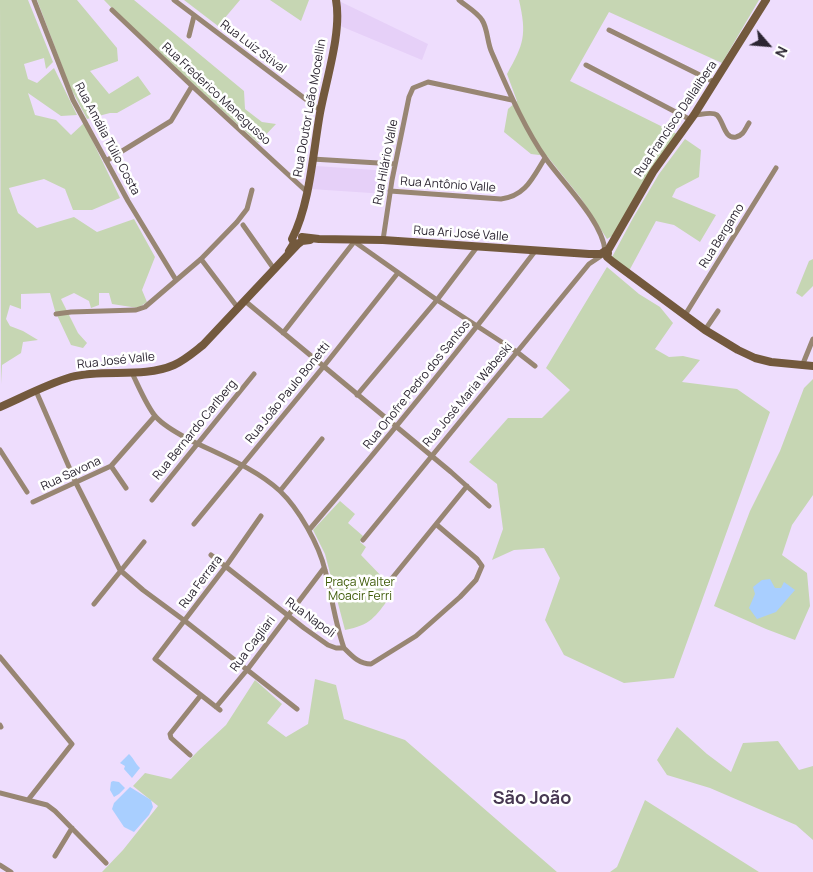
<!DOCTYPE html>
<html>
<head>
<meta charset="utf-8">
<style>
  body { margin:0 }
  #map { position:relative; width:813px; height:872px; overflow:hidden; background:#eeddfd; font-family:Manrope,sans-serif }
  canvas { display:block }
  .north { position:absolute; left:743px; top:20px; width:50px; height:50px; -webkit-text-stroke:4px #fff; paint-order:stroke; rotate:117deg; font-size:14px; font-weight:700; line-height:20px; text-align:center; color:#2c2632 }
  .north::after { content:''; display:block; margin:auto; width:18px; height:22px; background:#2c2632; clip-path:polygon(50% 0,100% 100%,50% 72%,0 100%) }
</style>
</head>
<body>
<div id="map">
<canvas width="813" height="872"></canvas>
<div class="north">N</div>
</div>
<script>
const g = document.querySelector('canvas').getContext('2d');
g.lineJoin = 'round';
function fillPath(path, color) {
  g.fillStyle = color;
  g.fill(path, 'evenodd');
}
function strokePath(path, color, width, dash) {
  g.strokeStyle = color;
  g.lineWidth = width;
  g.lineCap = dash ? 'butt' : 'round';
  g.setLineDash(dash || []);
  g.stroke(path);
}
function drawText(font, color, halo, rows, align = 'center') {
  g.font = font + ' Manrope,sans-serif';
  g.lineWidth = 5;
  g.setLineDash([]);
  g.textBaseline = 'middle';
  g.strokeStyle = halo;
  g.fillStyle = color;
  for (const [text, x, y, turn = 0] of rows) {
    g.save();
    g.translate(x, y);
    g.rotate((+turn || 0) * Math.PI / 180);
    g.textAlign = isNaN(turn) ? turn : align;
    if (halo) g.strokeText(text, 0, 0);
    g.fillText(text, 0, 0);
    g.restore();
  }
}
fillPath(new Path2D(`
  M339 1 428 44 422 60 338 25Z
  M316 166 389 171 386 194 311 189Z`), '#e6d0f8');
fillPath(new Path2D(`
  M0 0H28L53 62 46 69 44 58 24 64 28 79 37 83 54 68 77 115 61 116 28 93 35 115 56 120 71 135 84 123 120 198 92 210H73L65 189 44 179 9 188 18 213 37 228 74 217 97 232 134 219 155 257 142 290 147 302 138 308 112 304 109 293H99V305L91 308 89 301 74 293 61 299 78 333 87 343 83 348 71 345 55 311 50 293 21 294V309L10 305 6 319 10 326 23 331 38 340 23 342 21 353 2 365 1 384Z
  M37 0H77L117 48 118 61 90 71 109 94 138 76 151 94 117 113H110L87 119 70 87Z
  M104 0H134L244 91 245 109 262 122 276 124 258 143 130 27Z
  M184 0H240L218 26Z
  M270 0H309L301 21Z
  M519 0H759L722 63 609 12 570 81 677 134 612 236 607 239 580 197 547 156 531 154 504 132 508 109 517 101 507 74C524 44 527 35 519 0Z
  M685 139 701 150 699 177 676 189 672 197 716 215 700 242 674 225 656 221 629 271 611 259 633 218 659 174Z
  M813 259V286L802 297 796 293 809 261Z
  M607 267 639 294 660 307 673 323 655 349 669 357 683 356 700 360 682 382 737 389 770 412 674 678 624 683 564 655 545 620 560 578 544 548 514 550 492 560 503 529 497 484 469 462 508 418H542L570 390 546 368Z
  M813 379V495L792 525 782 555 807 573 810 606 795 640 766 629 714 606 750 511 780 451 804 388Z
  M340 501 355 514 348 523 363 536 360 542 366 547 361 555 386 581 383 590 390 597C375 617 371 625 345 630L325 554 313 530Z
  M315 679 336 685 344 719 405 740 557 872H102L123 850 158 806 133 786 145 773 171 779 198 751 226 725 255 680 282 704 267 723 286 737 308 724Z
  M677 727 707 754 731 772 743 743 778 741 799 770 813 766V840L796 825 710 788 667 775 657 760Z
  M645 800 759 872H610L617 867Z`), '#c6d6b3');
fillPath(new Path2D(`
  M770 579 775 588H781L784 582 795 590 776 612 757 619 749 608 755 594 753 587 762 580Z
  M129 754C134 759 135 763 140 768L132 778 124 769 125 766 120 763Z
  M113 781 119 782 125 788 119 794 114 797 110 790 111 782Z
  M130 787 151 800 153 807 149 815 134 832 124 827 112 809 114 803Z`), '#a9cfff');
strokePath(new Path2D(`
  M34 0 73 100 128 201 176 280
  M174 0 320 110
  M459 0C466 6 477 12 482 20 488 29 487 43 492 53 508 89 523 126 546 159 563 183 603 222 605 251
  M112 10 192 86 306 191
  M609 30 714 82
  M189 36 194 16
  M586 65 691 120
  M694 115C700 115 712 111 717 115 724 122 724 139 736 137 744 135 745 129 749 123
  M312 159 395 164
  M106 161 171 121 192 86
  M390 191 501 199C526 196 533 177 545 158
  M243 225 274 269
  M352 240 437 300 517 352 535 366
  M383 240 392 180 409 97 413 88 428 82 512 100
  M201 259 238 308
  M245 301 451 472 489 506
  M56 314 71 312 136 310 145 307 201 259 237 222 247 209 252 190
  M685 315 776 168
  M705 330 718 311
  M283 333 354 242
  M802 366 813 339
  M132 373C138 385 147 407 156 417 165 427 179 434 190 440 220 455 255 468 280 491 299 509 319 545 325 570 332 596 335 623 344 648
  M36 391 76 483 120 570 143 590 185 621 297 709
  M357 395 437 300 477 247
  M0 450 27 492
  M111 466 126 488
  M280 491 322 439
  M152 500 254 374
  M33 502 111 466 155 416
  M194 524 324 366 397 274
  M309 530C387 439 463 346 536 250
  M363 540 589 264 601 256
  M211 555 304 628 328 645 336 648H344C352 656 359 664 371 664L416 636 460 597 476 580 482 566 477 559 437 525
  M389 582 467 486
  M94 604 144 542
  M0 657 72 744 28 800
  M216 707 247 670 324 568
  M220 710 155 659 226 566 261 516
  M0 725 1 727
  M190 755 171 738 170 734 201 695
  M0 793 47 805 55 811 106 863
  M55 856 72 828
  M0 865 11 872`), '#988673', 5);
strokePath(new Path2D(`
  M302 237 319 239 383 240 589 254H601L605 251 608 253 607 257 613 262 705 330 738 350 755 358 771 362 813 366
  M289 251 294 243 292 239C310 204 313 152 320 113 326 80 342 32 336 0
  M607 252 653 172 694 115 766 0
  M0 407C23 397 47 384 71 377 104 368 142 379 174 365 185 360 194 352 203 345L298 244 302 241 310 240`), '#73593d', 8);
drawText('12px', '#2c2632', '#fff', [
  ["Rua Luíz Stival",253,47,37],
  ["Rua Frederico Menegusso",216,94,43],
  ["Rua Doutor Leão Mocellin",310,108,-80],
  ["Rua Francisco Dallalibera",676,119,-56],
  ["Rua Amália Túlio Costa",107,139,62],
  ["Rua Hilário Valle",386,162,-79],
  ["Rua Antônio Valle",448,185,4],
  ["Rua Ari José Valle",461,234,4],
  ["Rua Bergamo",722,236,-58],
  ["Rua José Valle",116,361,-6],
  ["Rua Onofre Pedro dos Santos",417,385,-51],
  ["Rua João Paulo Bonetti",288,393,-51],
  ["Rua José Maria Wabeski",468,395,-50],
  ["Rua Bernardo Carlberg",195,430,-51],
  ["Rua Savona",71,474,-25],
  ["Rua Ferrara",201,582,-53],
  ["Rua Napoli",310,618,36],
  ["Rua Cagliari",253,644,-53]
]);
drawText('12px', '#3f5b09', '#fff', [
  ["Praça Walter",360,583],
  ["Moacir Ferri",360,597]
]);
drawText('bold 18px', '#473852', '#fff', [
  ["São João",532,799]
]);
</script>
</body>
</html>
